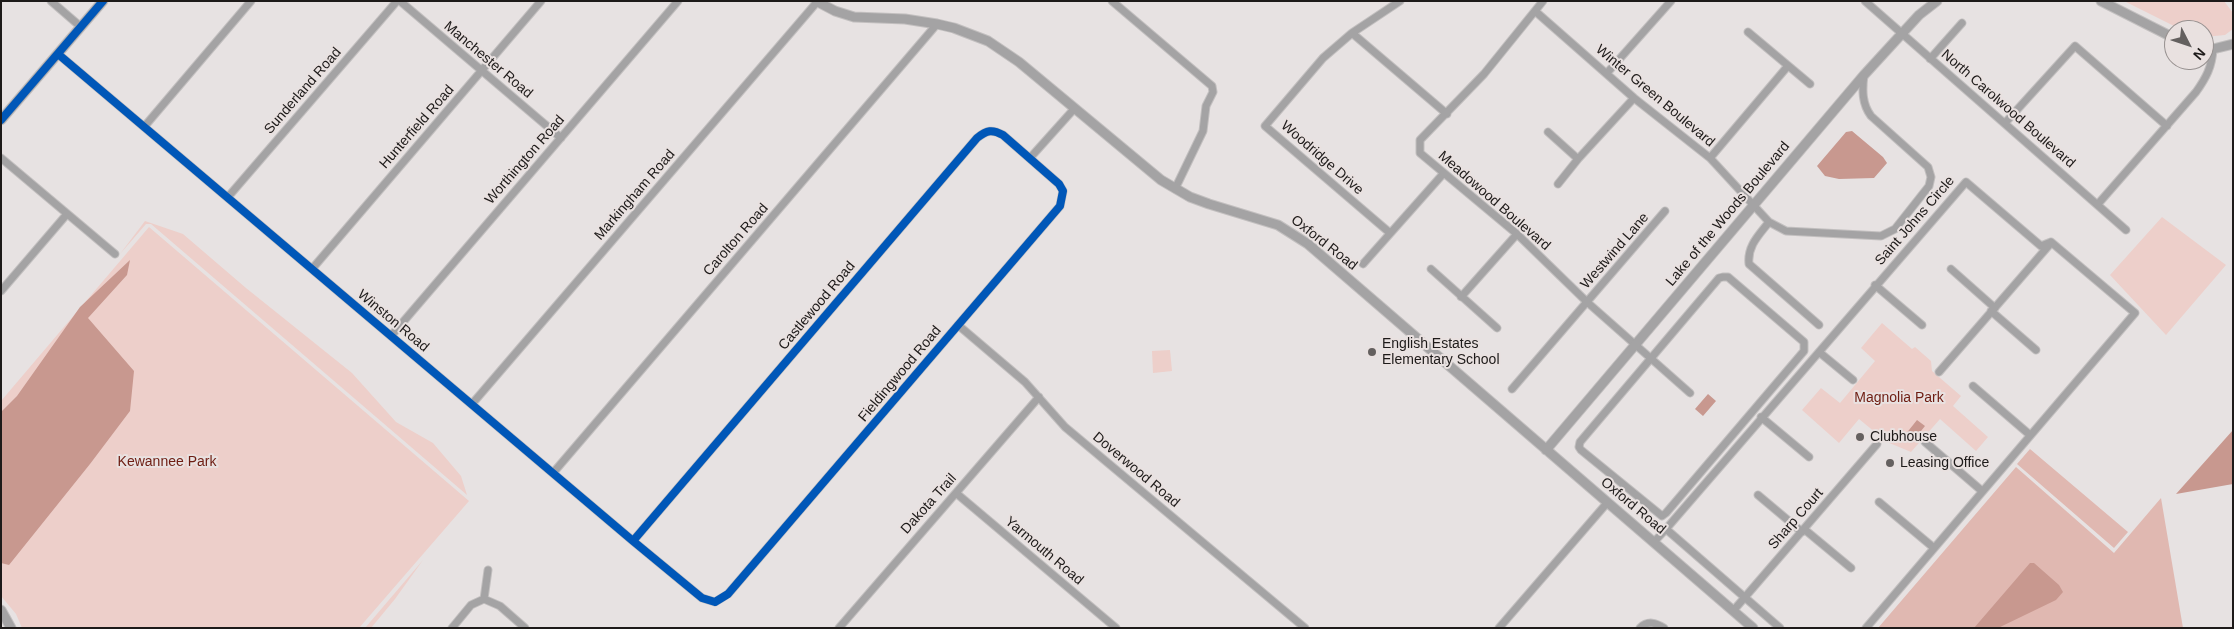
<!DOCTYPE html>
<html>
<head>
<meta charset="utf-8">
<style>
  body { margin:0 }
  #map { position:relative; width:2234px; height:629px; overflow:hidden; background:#e7e2e2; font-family:Helvetica,sans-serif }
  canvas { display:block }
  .frame { position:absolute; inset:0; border:2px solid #1d1a19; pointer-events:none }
  .north { position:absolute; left:2164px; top:20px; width:50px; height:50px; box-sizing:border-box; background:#e9e1e0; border:1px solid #979190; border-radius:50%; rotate:131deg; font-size:14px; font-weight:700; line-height:20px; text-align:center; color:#1d1a19 }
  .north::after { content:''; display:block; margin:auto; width:18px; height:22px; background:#64605f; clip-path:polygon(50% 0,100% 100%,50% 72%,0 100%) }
</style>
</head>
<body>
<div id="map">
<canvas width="2234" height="629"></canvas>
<div class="frame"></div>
<div class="north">N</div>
</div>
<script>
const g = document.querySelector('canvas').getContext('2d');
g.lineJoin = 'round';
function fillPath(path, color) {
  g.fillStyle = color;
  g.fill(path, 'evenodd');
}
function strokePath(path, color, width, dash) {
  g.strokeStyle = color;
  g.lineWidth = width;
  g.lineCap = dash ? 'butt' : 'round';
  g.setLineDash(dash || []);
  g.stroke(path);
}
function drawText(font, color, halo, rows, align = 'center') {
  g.font = font + ' Helvetica,sans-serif';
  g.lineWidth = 4;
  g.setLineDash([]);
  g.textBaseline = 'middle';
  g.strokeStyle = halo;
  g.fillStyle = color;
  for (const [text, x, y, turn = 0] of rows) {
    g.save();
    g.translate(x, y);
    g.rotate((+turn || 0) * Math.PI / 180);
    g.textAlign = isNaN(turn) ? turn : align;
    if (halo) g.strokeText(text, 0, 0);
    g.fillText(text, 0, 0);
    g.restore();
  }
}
fillPath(new Path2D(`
  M2124 1H2224L2233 13V29L2225 35 2204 37V30H2182Z
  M2162 217 2226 265 2166 335 2110 275Z
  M145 221 183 234 246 288 352 373 396 422 433 443 461 476 467 495 151 224H146L120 254Z
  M149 227 469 501 359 628H22L16 614 1 596V401Z
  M1882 323 1912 349 1915 347 1931 361 1932 371 1961 396 1953 406 1988 437 1976 451 1940 419 1911 452 1887 442 1859 419 1839 443 1802 410 1821 388 1840 403 1875 361 1861 348Z
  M1170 350 1172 371 1153 373 1152 351Z
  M423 560 395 599 371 628H365Z`), '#edcfca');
fillPath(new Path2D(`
  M2030 449 2128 532 2114 548 2017 464Z
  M2016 467 2114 553 2161 498 2183 628H1878Z`), '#e0b8b1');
fillPath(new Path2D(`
  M1852 131 1883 157 1887 163 1874 178 1839 179 1825 176 1817 166 1846 132Z
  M130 260 127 275 88 318 134 371 130 411 90 464 9 565 1 563V412L17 396 80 307Z
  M1708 394 1716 401 1703 416 1695 409Z
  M1917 420 1925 426 1913 441 1905 435Z
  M2233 430V484L2176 494Z
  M2030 563H2034L2059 585 2063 592 2056 600 1998 628H1974Z`), '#c8988f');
const minor = new Path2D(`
  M51 1 81 27
  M400 1 561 138
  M1112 1 1212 86 1213 92 1206 106 1203 131 1175 189
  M1543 1 1484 74 1420 140V153L1517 234 1587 302 1690 393
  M1865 1 2126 230
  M1535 11 1634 98 1710 158 1769 222 1786 231 1881 236 1895 229 1929 186 1931 177 1928 167 1871 116C1862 104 1862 90 1864 75
  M1748 32 1810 84
  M1352 33 1447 114
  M58 54 633 541 702 598 715 602 728 594 1060 206 1063 191 1059 184 1003 135C992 129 987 130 977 138L633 541
  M1930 59 1962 23
  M1607 73 1671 1
  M2005 123 2075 46 2167 126
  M144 127 251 1
  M1548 132 1578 159
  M1 158 115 254
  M1030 158 1074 109
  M1710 158 1787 67
  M1558 184 1578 159 1634 98
  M228 197 397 1
  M2098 204 2196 92C2206 78 2212 67 2213 49
  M1769 222C1759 235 1747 246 1749 264L1819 325
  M1390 233 1265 126 1323 58 1352 33 1400 1
  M1363 264 1443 174
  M312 269 541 1
  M1431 269 1497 328
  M1951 269 1995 308
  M1723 277H1728L1804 342V351L1666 513 1662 516 1581 450 1579 447 1580 442 1719 278Z
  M1875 285 1922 325
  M1 291 67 214
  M1461 297 1517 234
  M1991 311 2036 350
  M958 325 1025 382 1065 427 1305 628
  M391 336 678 1
  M1819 352 1853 380
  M1939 372 2051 243
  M1973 386 2030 435
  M1512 389 1665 211
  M472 404 817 2
  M1761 417 1809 457
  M1925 442 1982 491
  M553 473 937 24
  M956 493 1116 628
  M1758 495 1802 532
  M1879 502 1934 548
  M1804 529 1851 568
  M1654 542 1666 529
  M484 599 500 606 525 628
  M484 599 488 570
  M1733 611 1877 444
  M452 628 471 605 484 599
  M839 628 1039 397
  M1499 628 1607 503
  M1640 628C1648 620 1656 623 1664 628
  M1780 628 1666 529 1966 182 2041 246 2051 242
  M1866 628 2135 313 2051 242`);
const tertiary = new Path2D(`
  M816 1 835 11 854 17 905 19 937 24 954 28 988 41 1019 62 1161 180 1190 197 1209 204 1278 225 1308 244 1753 628
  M2101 1 2174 38
  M2204 48 2213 49 2233 44
  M1 120 103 1
  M1546 450 1864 75 1919 15 1937 1
  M1 610 11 628`);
strokePath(minor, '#c2bfbf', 9);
strokePath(tertiary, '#c2bfbf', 11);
strokePath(minor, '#a4a3a4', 7);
strokePath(tertiary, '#a4a3a4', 9);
strokePath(new Path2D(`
  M58 54 633 541 702 598 715 602 728 594 1060 206 1063 191 1059 184 1003 135C992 129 987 130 977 138L633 541
  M1 120 103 1`), '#0057b8', 8);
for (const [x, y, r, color] of [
  [1372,352,5,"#64605f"],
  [1860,437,5,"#64605f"],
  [1890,463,5,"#64605f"]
]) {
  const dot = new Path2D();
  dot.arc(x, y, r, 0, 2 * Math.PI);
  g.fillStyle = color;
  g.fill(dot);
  strokePath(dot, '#e9e1e0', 2);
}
drawText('14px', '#1d1a19', '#e9e1e0', [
  ["Manchester Road",488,60,40],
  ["Sunderland Road",303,91,-49],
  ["Winter Green Boulevard",1655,96,40],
  ["North Carolwood Boulevard",2008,109,41],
  ["Hunterfield Road",417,127,-49],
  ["Woodridge Drive",1322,158,41],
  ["Worthington Road",525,160,-49],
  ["Markingham Road",635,195,-49],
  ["Meadowood Boulevard",1494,201,41],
  ["Lake of the Woods Boulevard",1728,214,-50],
  ["Saint Johns Circle",1915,221,-49],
  ["Carolton Road",736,240,-49],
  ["Oxford Road",1324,243,38],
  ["Westwind Lane",1615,251,-49],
  ["Castlewood Road",817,306,-50],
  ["Winston Road",393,321,40],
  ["Fieldingwood Road",900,374,-50],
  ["Doverwood Road",1136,470,40],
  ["Dakota Trail",929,504,-48],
  ["Oxford Road",1633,506,40],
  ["Sharp Court",1796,519,-49],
  ["Yarmouth Road",1044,551,40]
]);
drawText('14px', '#1d1a19', '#e9e1e0', [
  ["English Estates",1382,344],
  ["Elementary School",1382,360],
  ["Clubhouse",1870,437],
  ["Leasing Office",1900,463]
], 'left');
drawText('14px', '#6e1d12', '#e9e1e0', [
  ["Magnolia Park",1899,398],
  ["Kewannee Park",167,462]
]);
</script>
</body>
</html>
